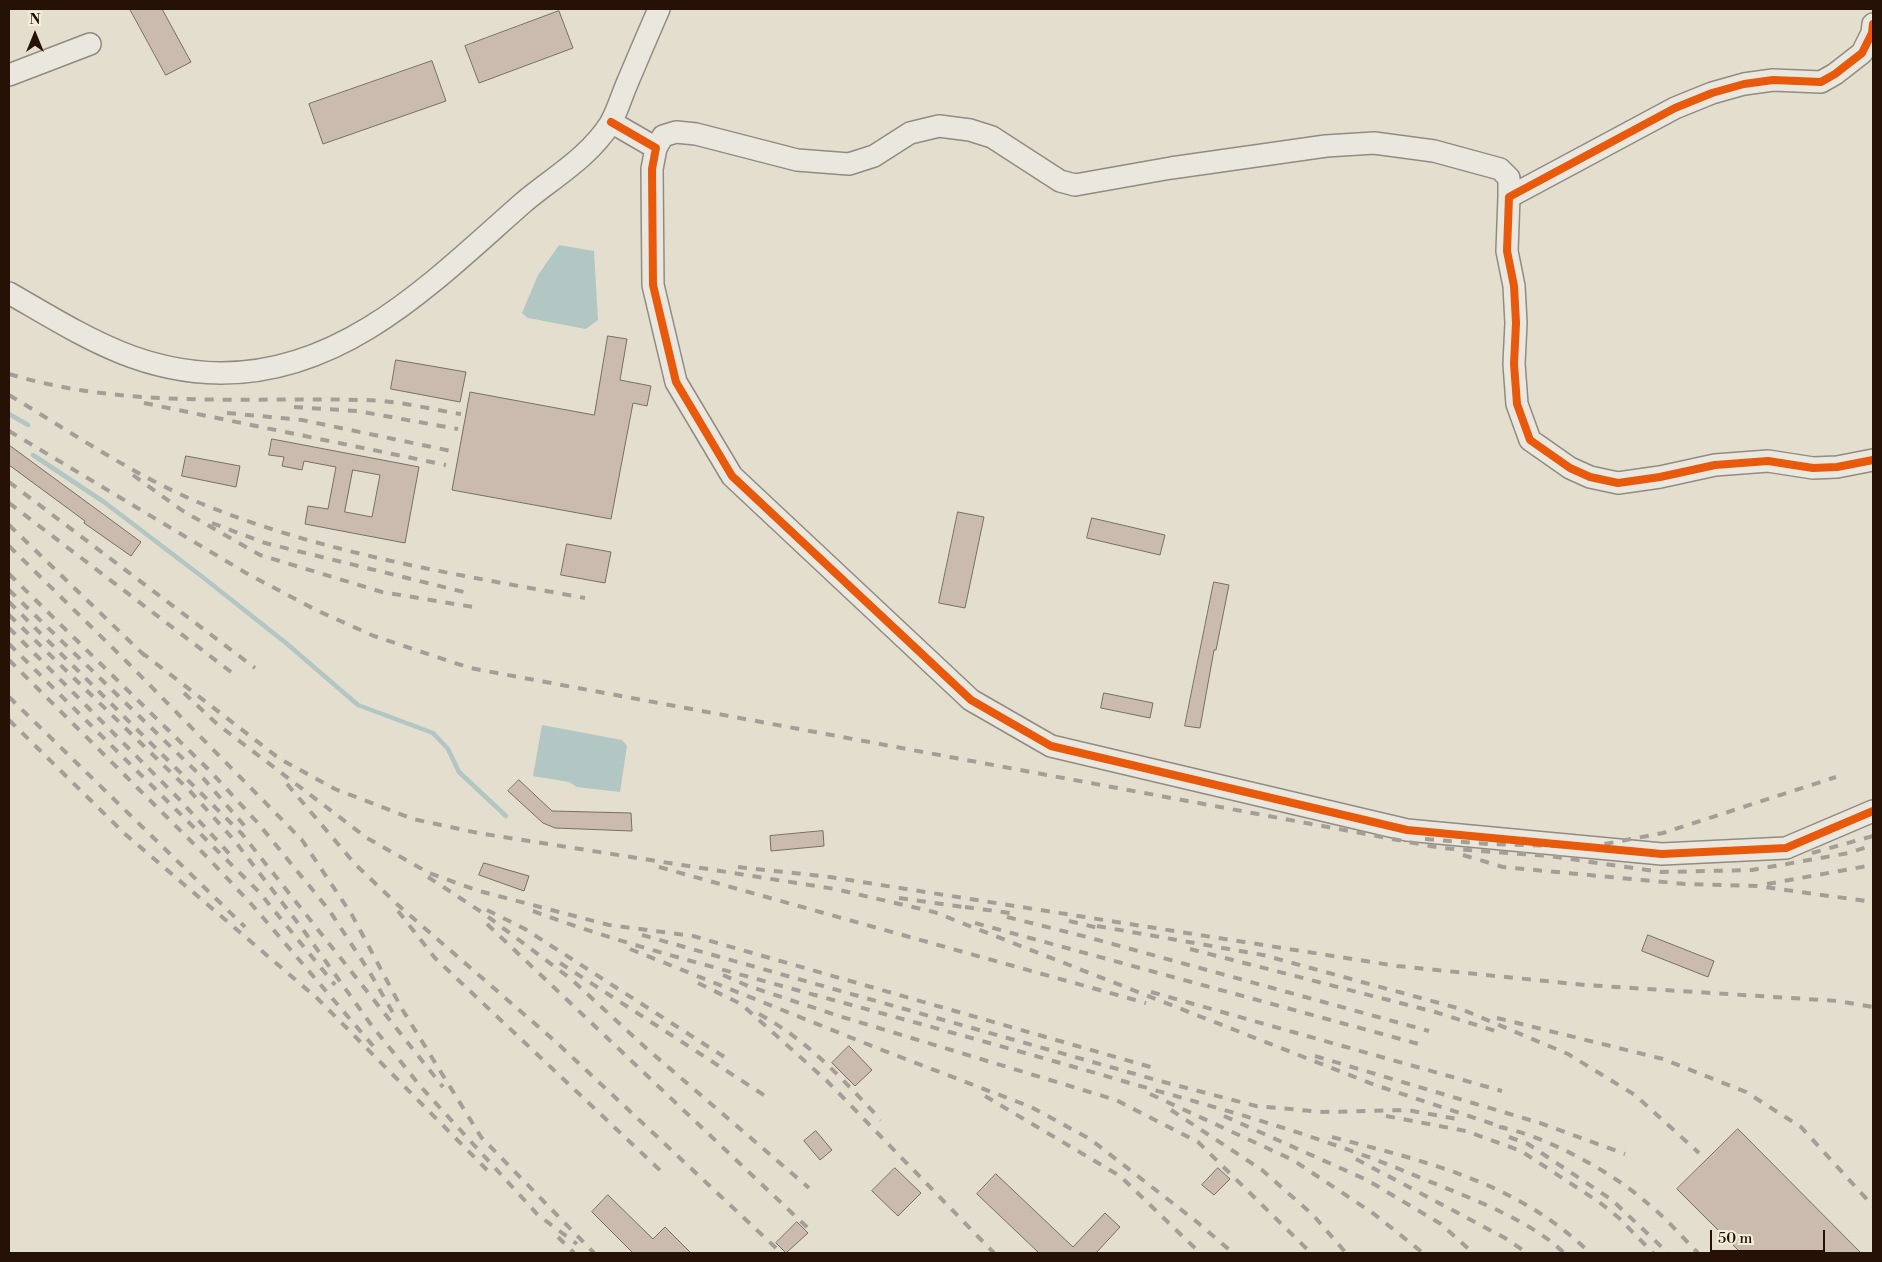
<!DOCTYPE html>
<html>
<head>
<meta charset="utf-8">
<style>
  body { margin:0 }
  #map { position:relative; width:1882px; height:1262px; overflow:hidden; background:#e4dece; font-family:"Libre Bodoni",serif }
  canvas { display:block }
  .frame { position:absolute; inset:0; border:10px solid #261107; pointer-events:none }
  .north { position:absolute; left:10px; top:10px; width:50px; height:50px; -webkit-text-stroke:4px #f3edda; paint-order:stroke; rotate:0deg; font-size:14px; font-weight:700; line-height:20px; text-align:center; color:#261107 }
  .north::after { content:''; display:block; margin:auto; width:18px; height:22px; background:#261107; clip-path:polygon(50% 0,100% 100%,50% 72%,0 100%) }
  .scale { position:absolute; left:1710px; top:1230px; width:115px; height:22px; box-sizing:border-box; border:2px solid #261107; border-top:0; padding-left:6px; font-size:15px; line-height:18px; white-space:nowrap; color:#261107; -webkit-text-stroke:4px #f3edda; paint-order:stroke }
</style>
</head>
<body>
<div id="map">
<canvas width="1882" height="1262"></canvas>
<div class="frame"></div>
<div class="north">N</div>
<div class="scale">50 m</div>
</div>
<script>
const g = document.querySelector('canvas').getContext('2d');
g.lineJoin = 'round';
function fillPath(path, color) {
  g.fillStyle = color;
  g.fill(path, 'evenodd');
}
function strokePath(path, color, width, dash) {
  g.strokeStyle = color;
  g.lineWidth = width;
  g.lineCap = dash ? 'butt' : 'round';
  g.setLineDash(dash || []);
  g.stroke(path);
}
fillPath(new Path2D(`
  M559 245 594 251 598 320 586 329 528 318 522 313 538 275Z
  M542 725 622 740 627 746 620 792 577 787 569 782 533 776Z`), '#b2c6c4');
strokePath(new Path2D(`
  M9 414 28 425
  M33 455 104 502 200 575 286 643 358 705 433 733 448 749 459 772 506 816`), '#b2c6c4', 4.5);
const building = new Path2D(`
  M130 9H162L191 62 166 75Z
  M559 11 573 48 479 83 465 46Z
  M432 61 446 101 323 144 309 104Z
  M608 336 627 339 620 380 651 386 647 406 633 403 611 519 452 490 470 392 594 415Z
  M396 360 466 372 460 402 391 389Z
  M272 439 419 467 405 543 305 524 308 506 328 509 336 467 304 461 302 470 282 466 284 457 269 455ZM353 470 380 475 372 517 345 512Z
  M9 445 141 542 131 556 84 523 85 521 9 465Z
  M186 456 240 466 236 487 182 476Z
  M958 512 984 517 965 608 939 603Z
  M1092 518 1165 535 1160 555 1087 538Z
  M567 544 611 552 605 583 561 575Z
  M1214 582 1229 585 1216 650H1214L1200 728 1185 726Z
  M1104 693 1153 703 1150 718 1101 708Z
  M519 780 552 811 631 813 632 831 555 828 543 823 508 791Z
  M823 831 824 846 771 851 770 836Z
  M484 863 529 876 524 891 479 875Z
  M1648 935 1714 961 1708 977 1642 951Z
  M849 1046 872 1070 855 1086 832 1063Z
  M1738 1129 1861 1253H1741L1677 1189Z
  M816 1131 832 1150 820 1160 804 1141Z
  M895 1168 921 1193 898 1216 872 1191Z
  M1218 1168 1230 1179 1214 1195 1202 1185Z
  M996 1174 1073 1247 1105 1213 1120 1227 1096 1253H1039L977 1194Z
  M608 1195 653 1239 665 1227 691 1253H633L592 1212Z
  M797 1222 808 1233 786 1253 776 1243Z`);
fillPath(building, '#cabbae');
strokePath(building, '#766f66', 1);
const minor = new Path2D(`
  M1873 24 1872 33 1862 53 1835 74 1821 82 1773 80 1744 84 1712 93 1675 108 1509 197 1507 251 1514 286 1516 323 1514 364 1517 404 1530 440 1570 468 1590 477 1618 483 1660 477 1715 465 1768 461 1813 468 1837 467 1873 460
  M9 75 90 44
  M611 122 656 148 652 169 653 285 676 382 732 476 971 700 1051 746 1407 830 1662 854 1786 848 1873 811
  M656 148 663 136 676 132 696 134 797 160 849 164 874 156 910 133 939 126 970 130 992 137 1060 181 1075 185 1171 168 1326 146 1374 143 1434 151 1500 169 1509 178V197
  M9 293C79 333 136 372 220 373 346 374 436 279 524 202 554 177 588 158 610 124 617 112 621 98 626 86 637 60 648 34 659 9`);
strokePath(minor, '#918b81', 24);
strokePath(minor, '#eae7df', 21);
strokePath(new Path2D(`
  M9 374C125 409 243 397 363 400 395 400 429 409 461 414
  M9 395C71 432 133 475 200 503 324 554 454 574 585 598
  M144 403 446 465
  M294 407 357 411 458 429
  M227 413 302 420 451 451
  M9 431 246 573 318 611 374 636 470 668 1441 848 1549 856 1661 872 1752 870 1849 853 1873 845
  M133 475 183 511 260 555 382 592 473 607
  M9 482 255 668
  M9 503 235 675
  M212 523 265 543 472 594
  M9 525 146 657
  M9 546 126 661 302 840 352 915 402 1009 481 1137 594 1253
  M9 574 211 772 257 822 329 910 369 971 393 1013
  M9 590 203 778 249 831
  M9 602 242 834 443 1087
  M9 615 189 790 234 840 304 931 372 1026 421 1087 538 1215 577 1244
  M9 628 178 798 235 860
  M9 644 259 892 335 985
  M141 652 280 759 335 789 413 819 478 833 835 889 934 912 1375 1085 1505 1128
  M9 660 210 860 253 906 374 1047
  M184 693 217 724 367 838 429 873 479 891 609 925 693 936 1154 1068
  M9 697 245 927
  M9 720 125 834 318 999 489 1172
  M287 784 355 864 398 905 556 1042 776 1248
  M1425 839 1488 844 1589 847 1663 833 1836 777
  M1812 853 1873 836
  M1463 855 1503 867 1685 884 1757 886 1873 902
  M659 867 1146 1003
  M738 867 830 877 1397 966 1585 985 1838 1001 1873 1007
  M428 877 483 913 571 979 646 1048 809 1188
  M1767 884 1873 865
  M899 898 970 908
  M965 907 1017 914
  M487 910 525 929 729 1060
  M398 911 435 958 664 1174
  M533 911C605 938 680 958 753 978 880 1013 1007 1047 1133 1084 1226 1110 1319 1136 1409 1173 1456 1193 1528 1217 1564 1253
  M1007 917 1087 937 1429 1031
  M1069 921 1103 929
  M975 923 1426 1046
  M487 924 811 1231
  M1097 926 1263 955 1461 1009 1568 1054 1635 1095 1699 1153
  M642 935 1160 1081 1256 1106 1323 1112 1407 1110 1463 1120
  M630 949 882 1050 1031 1107 1090 1139 1197 1222 1233 1253
  M1190 949 1435 1012 1502 1033
  M560 963 770 1099
  M723 975 748 986 839 1016 1116 1100 1198 1142 1311 1253
  M698 983 741 1004 827 1081 994 1253
  M1151 992 1502 1091
  M759 1014C810 1042 841 1078 881 1120
  M1497 1018 1663 1059 1746 1092 1801 1127 1873 1206
  M1315 1056 1540 1123 1625 1154
  M1150 1094 1293 1160 1374 1214 1423 1253
  M985 1096 1120 1176 1200 1253
  M1171 1110 1262 1170 1313 1215 1346 1253
  M1224 1116 1367 1180 1441 1224 1473 1253
  M1386 1116 1466 1131 1521 1151 1599 1202 1619 1218 1653 1253
  M1499 1127C1544 1135 1612 1172 1646 1202 1665 1217 1681 1236 1698 1253
  M1332 1137C1427 1162 1517 1182 1590 1253
  M1509 1137 1528 1144 1612 1200 1668 1253
  M1356 1159 1505 1238 1527 1253
  M558 1237 574 1253`), '#a39f98', 4, [9, 9]);
strokePath(new Path2D(`
  M1873 24 1872 33 1862 53 1835 74 1821 82 1773 80 1744 84 1712 93 1675 108 1509 197 1507 251 1514 286 1516 323 1514 364 1517 404 1530 440 1570 468 1590 477 1618 483 1660 477 1715 465 1768 461 1813 468 1837 467 1873 460
  M611 122 656 148 652 169 653 285 676 382 732 476 971 700 1051 746 1407 830 1662 854 1786 848 1873 811`), '#e8590c', 8);
</script>
</body>
</html>
